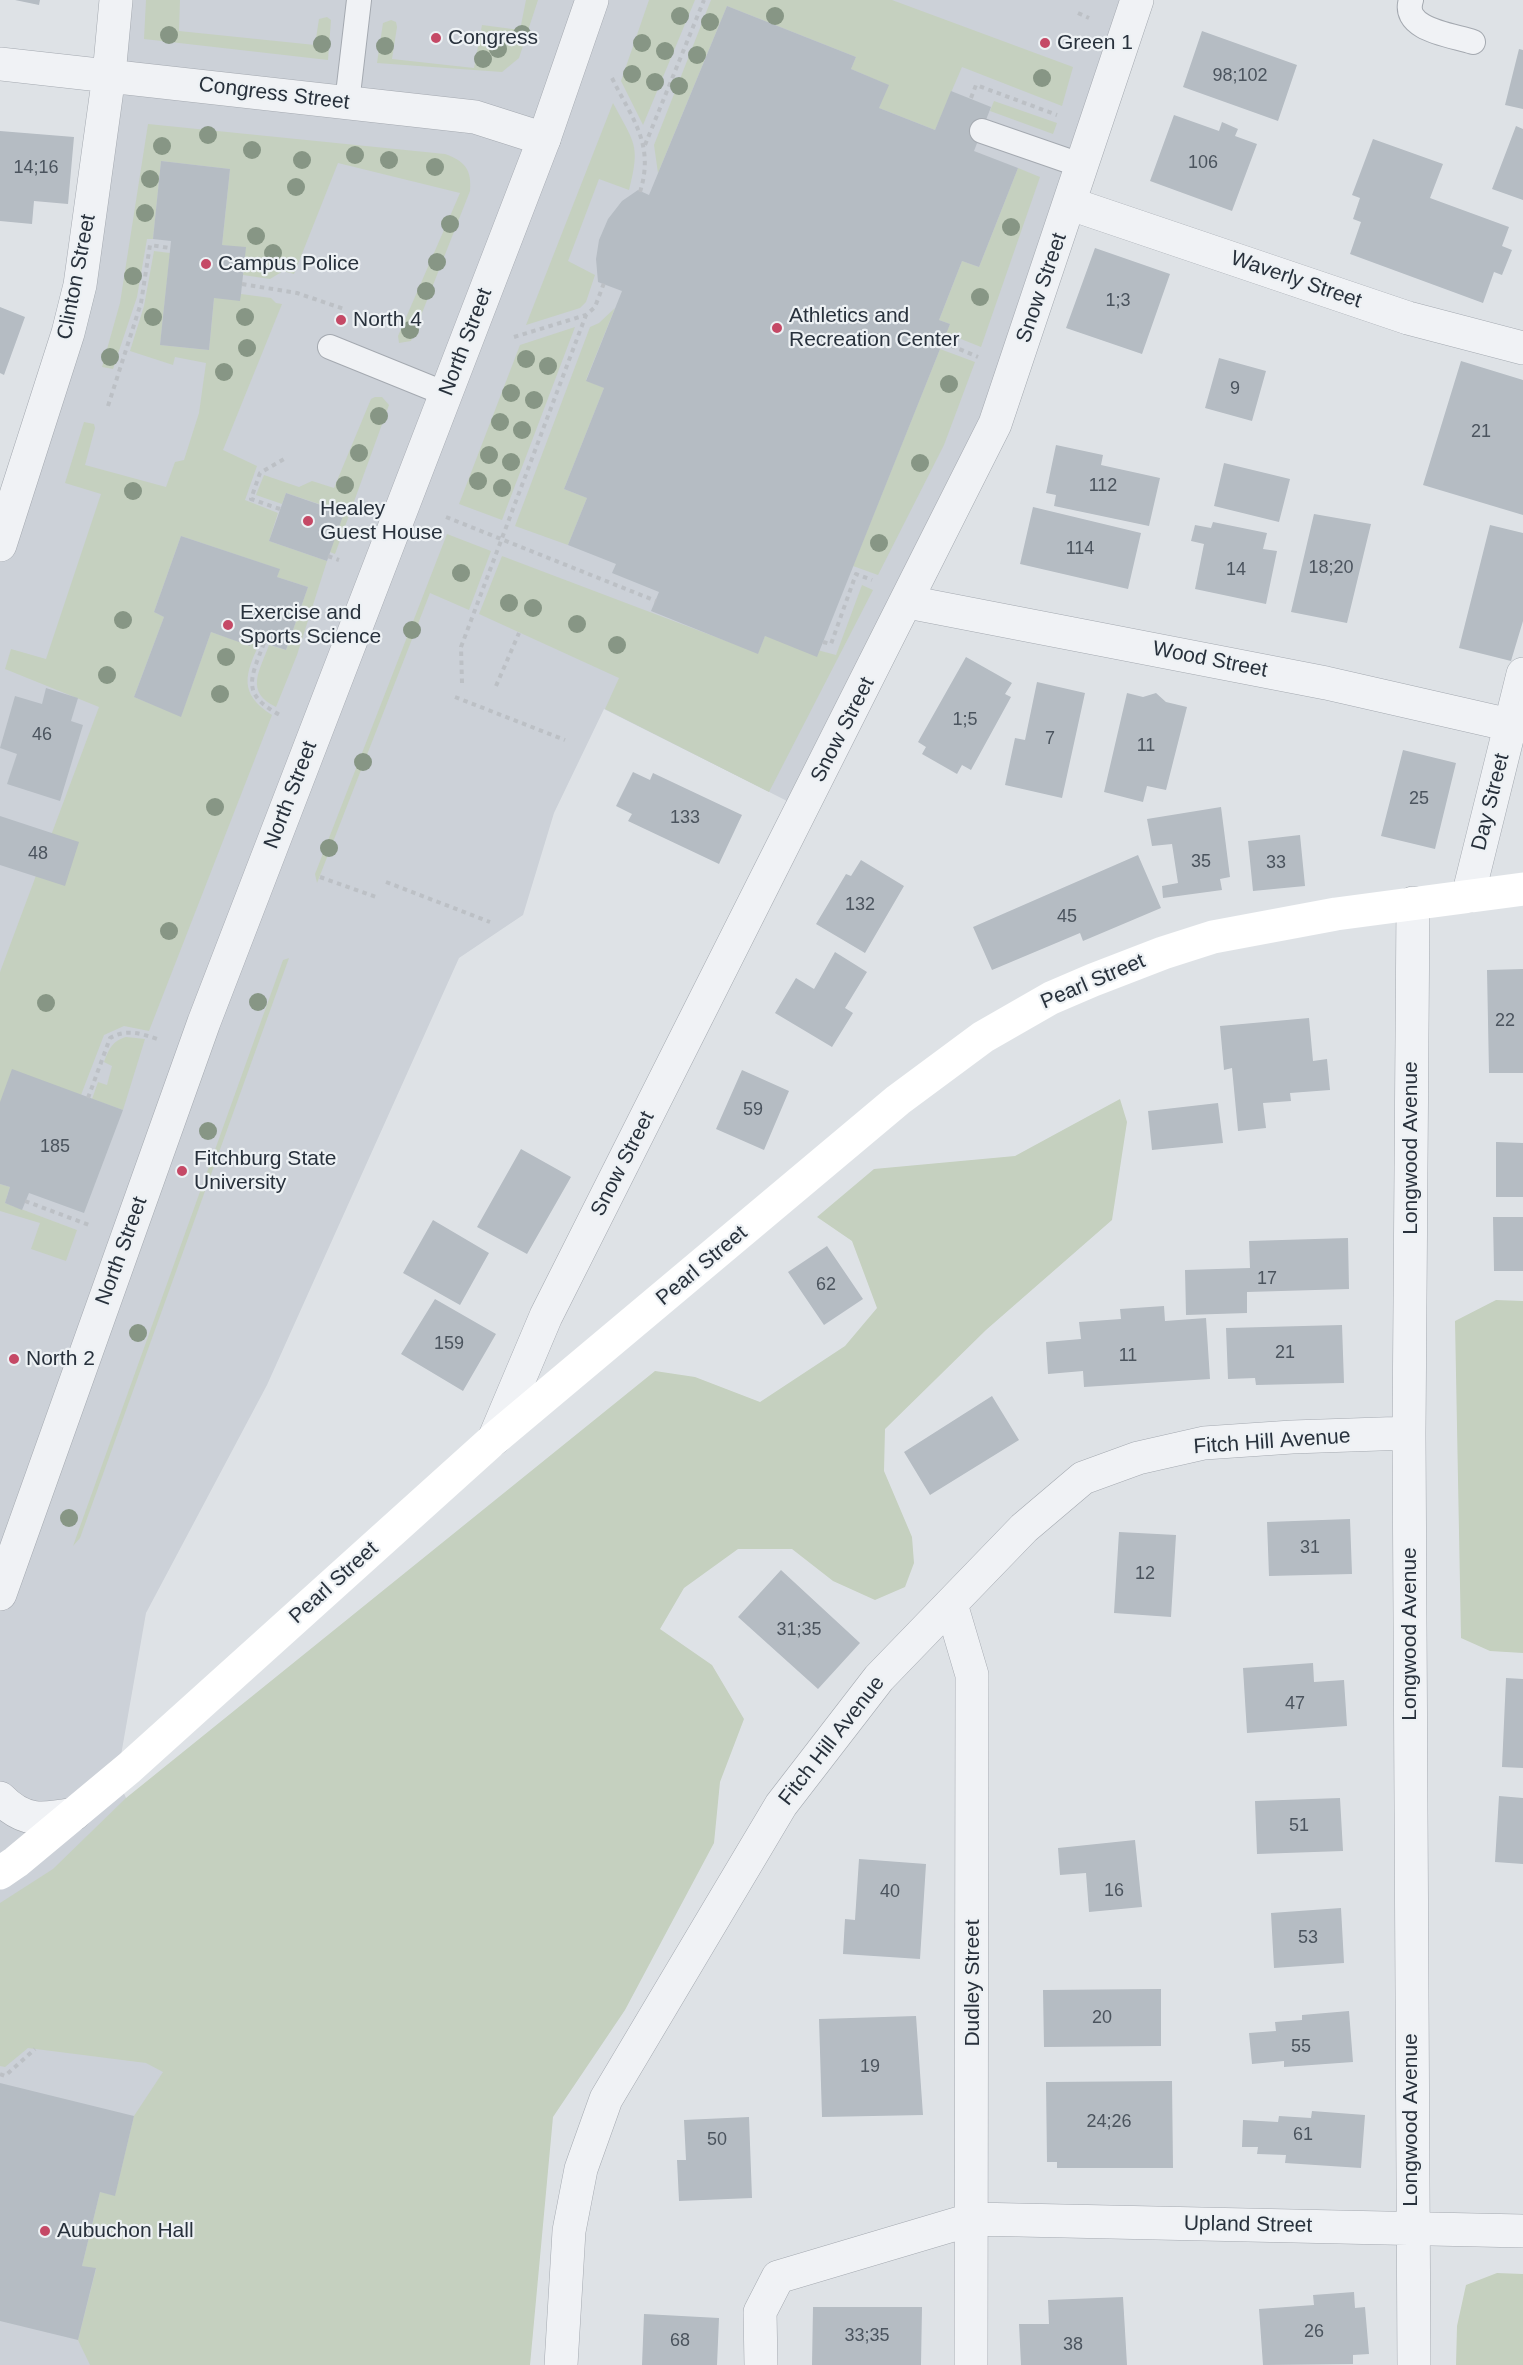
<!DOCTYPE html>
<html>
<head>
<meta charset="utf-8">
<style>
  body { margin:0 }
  canvas { display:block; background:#dee2e6 }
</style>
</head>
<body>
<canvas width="1523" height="2365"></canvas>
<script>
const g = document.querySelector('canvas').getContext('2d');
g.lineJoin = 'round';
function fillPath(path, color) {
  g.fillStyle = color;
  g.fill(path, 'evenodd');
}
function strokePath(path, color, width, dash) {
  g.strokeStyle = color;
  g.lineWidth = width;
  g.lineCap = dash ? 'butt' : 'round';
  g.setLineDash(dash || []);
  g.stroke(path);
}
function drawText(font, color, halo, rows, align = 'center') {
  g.font = font + ' Helvetica,sans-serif';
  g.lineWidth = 4.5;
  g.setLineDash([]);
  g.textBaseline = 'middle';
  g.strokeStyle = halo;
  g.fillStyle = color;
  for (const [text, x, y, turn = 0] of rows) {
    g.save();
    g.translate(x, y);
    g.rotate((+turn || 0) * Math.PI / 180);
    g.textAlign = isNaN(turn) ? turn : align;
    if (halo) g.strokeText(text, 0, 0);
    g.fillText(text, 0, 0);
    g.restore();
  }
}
fillPath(new Path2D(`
  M116 0H1137L995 424 803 809 604 709 554 813 523 915 459 958 267 1385 146 1613 117 1778 292 2166 245 2365H0V545L50 391Z`), '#ccd1d8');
fillPath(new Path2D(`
  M146 0H180L179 31 315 45 319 19 327 17 331 20 328 60 144 39Z
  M526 0H538L519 58 502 72 377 63 383 23 391 20 396 22 397 27 392 59 474 68 482 25 520 30Z
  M649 0H695L643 125 621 81Z
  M711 0H892L1073 67 1062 106 962 67 935 130 879 108 888 85 851 69 856 57 727 6 658 173 654 145Z
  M994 101 1057 123 1053 134 990 111Z
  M613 103C634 143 641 144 629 190L599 179 568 261 595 275 586 302 580 308 526 325Z
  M148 124 445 154C465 161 472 170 470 191L411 341 399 343 398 336 460 193 338 163 294 274 283 271 270 279 243 275 245 248 222 245 230 169 161 161 153 239H147L137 297 113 369 102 367 120 303Z
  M1018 168 1040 177 981 347 946 333 950 324 939 320 962 261 979 267Z
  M154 251 170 253 160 345 209 350 214 298 241 294 271 298 276 303 282 304 223 450 257 466 245 500 278 513 269 541 327 561 297 655 276 707C244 692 260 670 269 645L286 650 308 587 277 577 279 569 181 536 154 612 164 617 134 697 181 716 211 632 249 645 252 639 260 642C245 675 238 693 272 715L149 1031 124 1026 104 1035 81 1095 0 1102V972L99 707 5 669 11 649 46 659 101 494 65 483 84 422 94 424 95 428 85 465 166 487 175 462 184 460 199 413 206 363 175 357 173 365 130 351 144 306Z
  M615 308 586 380 604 388 564 489 587 498 568 545 515 526 590 327 599 323Z
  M575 327 502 520 459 504 520 345Z
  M940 349 975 362 944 445 878 575 853 566Z
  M375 397H382L389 405 335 554 330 552 343 512 286 493 282 504 256 495 264 475 299 487 312 481 334 488 371 399Z
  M447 534 491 551 469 610 430 593 317 883 315 874Z
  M502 556 758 653 765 636 836 655 862 585 873 590 769 792 605 709 619 678 479 614Z
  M289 958 80 1538 73 1546 283 960Z
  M126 1037 145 1039 123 1110 92 1099 98 1082 107 1085 112 1066 104 1062C109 1049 112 1041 126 1037Z
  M1120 1099 1127 1122 1112 1220 986 1330 885 1429 884 1471 912 1537 914 1563 905 1587 875 1600 833 1581 792 1549H738L684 1588 660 1629 712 1665 744 1719 720 1782 714 1843 625 2010 553 2117 530 2365H90L78 2340 96 2269 82 2266 100 2192 115 2195 134 2116 163 2072 146 2063 28 2048 5 2067 0 2066V1903L53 1869 126 1798 655 1371 695 1377 760 1402 845 1346 877 1308 852 1241 817 1217 874 1169 1015 1156Z
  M0 1184 10 1187 5 1203 77 1230 66 1261 31 1249 40 1223 0 1211Z
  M1496 1300 1523 1301V1653L1490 1651 1461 1638 1455 1321Z
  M1497 2273 1523 2274V2365H1456L1457 2326 1466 2285Z`), '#c5d0bf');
fillPath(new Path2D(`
  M15 0H40L39 5Z
  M727 6 856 57 851 69 889 85 879 108 935 130 951 91 991 107 974 151 1018 168 979 267 962 261 939 320 950 324 817 657 765 636 758 654 651 611 659 592 612 573 616 564 568 545 587 498 564 489 604 388 586 381 622 291 598 282 596 259 599 240 608 219 622 201 638 190 649 195Z
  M1202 31 1297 65 1278 121 1183 87Z
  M1519 49 1523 50V109L1505 105Z
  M1174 115 1219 131 1222 122 1238 129 1235 136 1257 144 1232 211 1150 181Z
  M1516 126 1523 129V200L1492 189Z
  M0 131 74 137 68 204 34 201 32 224 0 221Z
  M1373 139 1443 164 1430 198 1509 227 1502 246 1512 250 1502 275 1494 272 1483 303 1350 254 1361 222 1353 219 1360 198 1352 195Z
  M161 161 230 169 222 245 246 247 241 294 240 301 214 298 209 350 160 345 171 241 153 239Z
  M1095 248 1170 274 1142 354 1066 328Z
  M0 307 25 317 4 375 0 373Z
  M1219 358 1266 371 1252 421 1205 408Z
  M1461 361 1523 380V515L1423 485Z
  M1056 445 1103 455 1101 465 1160 478 1149 526 1054 506 1056 495 1046 493Z
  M1224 463 1290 479 1279 522 1214 506Z
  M286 493 344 513 327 561 269 541Z
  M1033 507 1141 533 1128 589 1020 564Z
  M1314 514 1371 524 1347 623 1291 612Z
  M1213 522 1267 533 1263 549 1277 551 1266 604 1195 589 1204 544 1191 541 1195 525 1211 528Z
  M1490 525 1523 533V621L1511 661 1459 648Z
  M181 536 280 569 277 577 308 587 286 650 252 639 250 646 211 632 181 717 134 697 164 617 154 612Z
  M966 657 1012 683 1005 694 1011 697 971 770 962 765 957 774 922 754 926 747 918 742Z
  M1037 682 1085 693 1062 798 1005 785 1015 738 1025 740Z
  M46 688 78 698 71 721 83 725 60 801 7 784 17 754 0 748 15 696 42 704Z
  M1127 693 1143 697 1156 693 1166 702 1187 707 1166 790 1147 786 1143 802 1104 792Z
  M1403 750 1456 763 1435 849 1381 836Z
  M633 772 650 780 653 773 742 815 719 864 628 821 632 814 616 806Z
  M1221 807 1230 877 1220 879 1222 890 1163 898 1162 886 1178 883 1172 844 1152 846 1147 819Z
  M0 816 79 842 65 886 0 865Z
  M1300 835 1305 886 1253 891 1248 841Z
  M1138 855 1161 908 1083 941 1080 933 992 970 973 927Z
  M861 860 904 886 865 953 816 924 846 874 851 876Z
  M835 952 867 972 845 1008 853 1013 832 1047 775 1013 796 978 814 989Z
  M1523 969V1073H1489L1487 970Z
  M1309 1018 1313 1061 1327 1059 1330 1090 1290 1093 1291 1101 1263 1103 1266 1128 1238 1131 1232 1068 1224 1070 1220 1026Z
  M12 1069 123 1110 84 1213 29 1193 22 1210 5 1203 10 1187 0 1184V1102Z
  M742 1070 789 1091 764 1150 716 1129Z
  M1218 1103 1223 1143 1152 1150 1148 1111Z
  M1496 1142 1523 1143V1197H1496Z
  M521 1149 571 1177 527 1254 477 1227Z
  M1493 1217H1523V1271H1494Z
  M433 1220 489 1253 460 1305 403 1273Z
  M1348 1238 1349 1289 1247 1292V1313L1186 1315 1185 1270 1250 1268 1249 1241Z
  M827 1246 863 1299 824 1325 788 1272Z
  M435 1299 496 1334 463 1391 401 1354Z
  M1164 1306 1165 1321 1206 1318 1210 1379 1084 1387 1083 1371 1048 1374 1046 1342 1081 1339 1079 1322 1121 1319 1120 1309Z
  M1342 1325 1344 1383 1256 1385 1255 1378 1228 1379 1226 1328Z
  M992 1396 1019 1440 930 1495 904 1452Z
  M1350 1519 1352 1574 1269 1576 1267 1522Z
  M1119 1532 1176 1535 1171 1617 1114 1613Z
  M781 1570 860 1643 818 1689 738 1617Z
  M1313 1663 1314 1682 1344 1680 1347 1726 1247 1733 1243 1668Z
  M1506 1678 1523 1679V1768L1502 1767Z
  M1499 1796 1523 1798V1864L1495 1862Z
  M1340 1798 1343 1851 1257 1854 1255 1801Z
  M1135 1840 1142 1907 1089 1912 1086 1873 1060 1875 1058 1848Z
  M859 1859 926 1864 920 1959 843 1954 845 1919 855 1920Z
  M1341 1908 1344 1963 1274 1968 1271 1913Z
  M1161 1989V2046L1044 2047 1043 1990Z
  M1349 2011 1353 2062 1284 2067V2061L1252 2064 1249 2033 1276 2031 1275 2022 1302 2020V2015Z
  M916 2016 923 2115 822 2117 819 2019Z
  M1172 2081 1173 2168H1057V2162H1047L1046 2082Z
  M0 2083 134 2116 115 2196 100 2192 82 2266 96 2268 78 2340 0 2321Z
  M1312 2111 1365 2115 1361 2168 1285 2163 1286 2155 1257 2154 1258 2147H1242L1243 2120 1278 2122 1279 2116 1311 2118Z
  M749 2117 752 2198 679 2201 677 2160H686L684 2120Z
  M1354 2292 1355 2308 1365 2307 1369 2354 1353 2355V2364L1263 2365 1259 2309 1314 2305 1313 2295Z
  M1123 2297 1127 2365H1021L1019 2324H1049L1048 2300Z
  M813 2307H922L921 2365H812Z
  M644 2314 719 2318 717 2365H642Z`), '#b5bcc3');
const service = new Path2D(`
  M1411 0C1401 30 1453 35 1473 42
  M347 103 359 0
  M982 131 1083 166
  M330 347 446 394`);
const minor = new Path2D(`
  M0 64 475 117 544 139
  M1071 204 1408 318 1523 348
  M0 545 68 333 80 285 109 75 116 0
  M908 602 1326 683 1510 725
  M1468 896 1523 674
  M1413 903 1409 1433 1414 2365
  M494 1439 546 1316 995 424 1137 0
  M951 1604 972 1675 971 2365
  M561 2365 569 2231 581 2169 606 2099 781 1805 879 1678 1024 1528 1083 1478 1138 1458 1204 1443 1292 1437 1409 1433
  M761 2365 760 2312 778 2277 973 2219 1523 2231`);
const tertiary = new Path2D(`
  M0 1594 204 1022 544 139 592 0
  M0 1798C24 1823 43 1820 74 1814`);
strokePath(service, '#a4a9b0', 26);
strokePath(minor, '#a4a9b0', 34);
strokePath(tertiary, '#a4a9b0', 34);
strokePath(new Path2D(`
  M1078 13 1089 18
  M612 78C632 119 655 144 640 192
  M971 98 976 85 1057 115
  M645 145 704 0
  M242 284 297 293 344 309
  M514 337 586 315 595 307 604 283
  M943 342 978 357
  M108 406 141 303 150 245 170 248
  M280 509 251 499 260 473 286 458
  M446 517 656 601
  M328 556 339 560
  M823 642 831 644 856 574 872 580
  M264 643C250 680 241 694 280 715
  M462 683 461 647 586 315
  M496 686 519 633
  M455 697 565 740
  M320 877 379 898
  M386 882 490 922
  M88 1098 110 1038C126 1029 140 1033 157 1039
  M25 1201 89 1225
  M0 2074 5 2076 35 2049`), '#bcc0c5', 4, [4.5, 4.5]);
strokePath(service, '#f0f2f5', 24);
strokePath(minor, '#f0f2f5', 33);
strokePath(tertiary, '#f0f2f5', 33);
strokePath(new Path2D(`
  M0 1873 16 1862 129 1768 494 1439 898 1100 983 1037 1051 998 1093 980 1163 953 1213 937 1336 914 1523 889`), '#fff', 33);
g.fillStyle = '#879685';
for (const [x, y] of [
  [680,16],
  [775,16],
  [710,22],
  [522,34],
  [169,35],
  [642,43],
  [322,44],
  [385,46],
  [498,49],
  [665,51],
  [697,55],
  [483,59],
  [632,74],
  [1042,78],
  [655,82],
  [679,86],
  [208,135],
  [162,146],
  [252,150],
  [355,155],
  [302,160],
  [389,160],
  [435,167],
  [150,179],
  [296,187],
  [145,213],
  [450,224],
  [1011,227],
  [256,236],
  [273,253],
  [437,262],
  [133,276],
  [426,291],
  [980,297],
  [153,317],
  [245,317],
  [410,330],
  [247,348],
  [110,357],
  [526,359],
  [548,366],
  [224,372],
  [949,384],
  [511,393],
  [534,400],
  [379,416],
  [500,422],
  [522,430],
  [359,453],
  [489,455],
  [511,462],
  [920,463],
  [478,481],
  [345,485],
  [502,488],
  [133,491],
  [879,543],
  [461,573],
  [509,603],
  [533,608],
  [123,620],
  [577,624],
  [412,630],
  [617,645],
  [226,657],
  [107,675],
  [220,694],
  [363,762],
  [215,807],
  [329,848],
  [169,931],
  [258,1002],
  [46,1003],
  [208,1131],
  [138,1333],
  [69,1518]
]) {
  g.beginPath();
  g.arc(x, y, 9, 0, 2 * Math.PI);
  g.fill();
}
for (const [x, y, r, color] of [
  [436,38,6,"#c54966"],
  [1045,43,6,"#c54966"],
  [206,264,6,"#c54966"],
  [341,320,6,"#c54966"],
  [777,328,6,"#c54966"],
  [308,521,6,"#c54966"],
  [228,625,6,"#c54966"],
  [182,1171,6,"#c54966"],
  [14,1359,6,"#c54966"],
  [45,2231,6,"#c54966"]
]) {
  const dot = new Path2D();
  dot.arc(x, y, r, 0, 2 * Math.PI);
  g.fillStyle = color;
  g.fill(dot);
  strokePath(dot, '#edf1f4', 2);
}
drawText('18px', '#4b545e', null, [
  ["98;102",1240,76],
  ["106",1203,163],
  ["14;16",36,168],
  ["1;3",1118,301],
  ["9",1235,389],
  ["21",1481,432],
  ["112",1103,486],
  ["114",1080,549],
  ["18;20",1331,568],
  ["14",1236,570],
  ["1;5",965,720],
  ["46",42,735],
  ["7",1050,739],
  ["11",1146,746],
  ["25",1419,799],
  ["133",685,818],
  ["48",38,854],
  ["35",1201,862],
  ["33",1276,863],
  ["132",860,905],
  ["45",1067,917],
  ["22",1505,1021],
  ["59",753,1110],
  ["185",55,1147],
  ["17",1267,1279],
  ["62",826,1285],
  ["159",449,1344],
  ["21",1285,1353],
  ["11",1128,1356],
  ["31",1310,1548],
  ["12",1145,1574],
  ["31;35",799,1630],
  ["47",1295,1704],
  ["51",1299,1826],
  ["16",1114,1891],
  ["40",890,1892],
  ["53",1308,1938],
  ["20",1102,2018],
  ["55",1301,2047],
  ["19",870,2067],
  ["24;26",1109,2122],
  ["61",1303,2135],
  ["50",717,2140],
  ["26",1314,2332],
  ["33;35",867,2336],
  ["68",680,2341],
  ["38",1073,2345]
]);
drawText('21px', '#28313c', '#edf1f4', [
  ["Congress",448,38],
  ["Green 1",1057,43],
  ["Campus Police",218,264],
  ["Athletics and",789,316],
  ["Recreation Center",789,340],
  ["North 4",353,320],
  ["Healey",320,509],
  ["Guest House",320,533],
  ["Exercise and",240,613],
  ["Sports Science",240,637],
  ["Fitchburg State",194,1159],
  ["University",194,1183],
  ["North 2",26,1359],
  ["Aubuchon Hall",57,2231]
], 'left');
drawText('21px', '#28313c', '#edf1f4', [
  ["Congress Street",274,94,7],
  ["Clinton Street",77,277,-79],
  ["Waverly Street",1296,280,19],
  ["Snow Street",1042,288,-71],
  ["North Street",466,342,-69],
  ["Wood Street",1210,660,11],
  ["Snow Street",843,730,-63],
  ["North Street",291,795,-69],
  ["Day Street",1491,802,-76],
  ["Pearl Street",1093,982,-23],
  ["Longwood Avenue",1411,1148,-90],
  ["Snow Street",623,1164,-63],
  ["North Street",122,1251,-70],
  ["Pearl Street",702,1266,-40],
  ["Fitch Hill Avenue",1272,1442,-4],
  ["Pearl Street",334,1583,-42],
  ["Longwood Avenue",1410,1634,-90],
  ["Fitch Hill Avenue",832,1741,-52],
  ["Dudley Street",973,1983,-90],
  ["Longwood Avenue",1411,2120,-90],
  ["Upland Street",1248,2225,1]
]);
</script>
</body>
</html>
